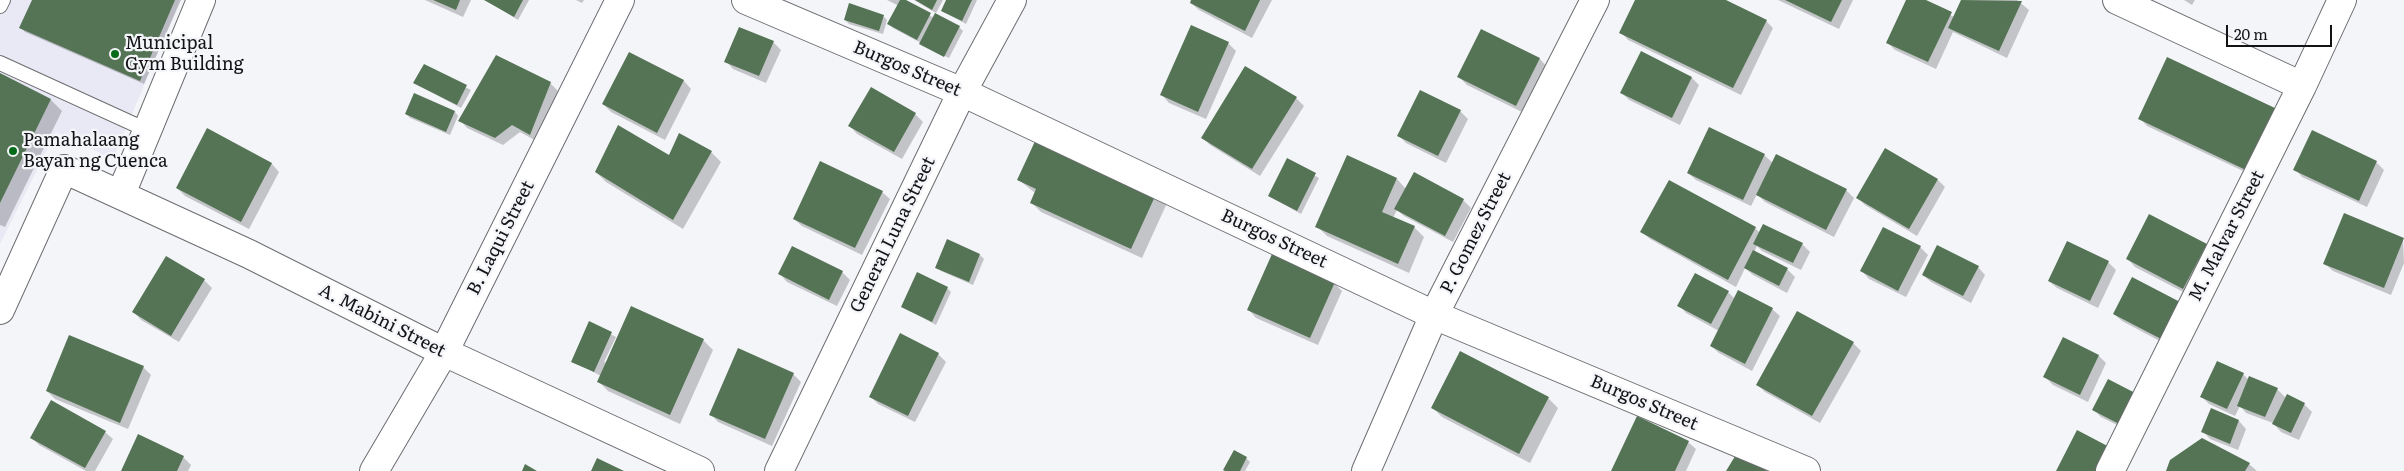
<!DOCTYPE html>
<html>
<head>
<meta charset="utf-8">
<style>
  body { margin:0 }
  #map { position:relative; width:2404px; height:471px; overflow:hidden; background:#f4f5f9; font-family:Literata,serif }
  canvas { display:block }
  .scale { position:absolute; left:2226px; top:25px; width:106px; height:22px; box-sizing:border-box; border:2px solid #131315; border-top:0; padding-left:6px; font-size:15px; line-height:18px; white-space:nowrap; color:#131315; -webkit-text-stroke:4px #f4f5f9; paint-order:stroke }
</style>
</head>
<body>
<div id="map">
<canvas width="2404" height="471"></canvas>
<div class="scale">20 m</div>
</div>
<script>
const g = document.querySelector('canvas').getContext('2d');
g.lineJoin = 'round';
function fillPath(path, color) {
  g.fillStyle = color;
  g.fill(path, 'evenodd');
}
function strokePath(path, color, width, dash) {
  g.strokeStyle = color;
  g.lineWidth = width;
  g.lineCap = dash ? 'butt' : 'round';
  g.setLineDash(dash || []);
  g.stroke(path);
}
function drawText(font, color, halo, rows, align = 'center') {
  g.font = font + ' Literata,serif';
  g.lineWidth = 4.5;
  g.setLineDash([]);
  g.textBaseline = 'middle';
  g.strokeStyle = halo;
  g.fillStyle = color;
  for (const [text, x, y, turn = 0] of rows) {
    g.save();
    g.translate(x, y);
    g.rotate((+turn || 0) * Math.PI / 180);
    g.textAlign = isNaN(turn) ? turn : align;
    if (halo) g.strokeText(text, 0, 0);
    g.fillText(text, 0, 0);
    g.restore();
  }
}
fillPath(new Path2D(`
  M0 0H180L113 159 56 132 0 244Z`), '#e8e9f4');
fillPath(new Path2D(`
  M33 0H181L144 84 25 32 21 28Z
  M425 0H471L463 17Z
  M486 0H529L518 20Z
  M576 0H584L582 3Z
  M887 0H904L934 18 959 27 963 31 949 58 923 45V47L921 43 893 28 889 24 899 6Z
  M914 0H943L936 13Z
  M947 0H977L966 24 942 11Z
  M1193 0H1272L1252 38 1199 10 1191 3Z
  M1637 0H1724L1766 21 1773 28 1741 95 1628 40 1621 32Z
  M1778 0H1853L1839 29Z
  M1908 0H1923L1954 17 1962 0H2017L2029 10 2007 58 1953 32 1936 69 1895 50 1888 43Z
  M2184 0H2195L2192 5Z
  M883 16 887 20 883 34 849 24 845 20Z
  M1482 31 1540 59 1547 67 1524 113 1467 85 1459 77Z
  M773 42 781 50 766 83 733 69 726 61Z
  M1228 43 1236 51 1206 119 1169 103 1162 95Z
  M630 53 684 81 691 89 665 140 611 112 603 104Z
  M1641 53 1692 78 1699 85 1680 125 1629 100 1622 93Z
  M2168 58 2256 177 2147 126 2140 118Z
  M424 66 471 90 461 108 414 83Z
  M0 75 51 100 62 111 5 227 0 225Z
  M550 83 558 91 538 142 520 132 503 145 467 128 460 120Z
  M415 95 455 112 458 116 450 135 410 118 406 114Z
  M1296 98 1304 106 1260 176 1210 145 1202 137Z
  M1460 111 1468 119 1446 163 1406 143 1399 136Z
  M915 114 923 122 902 159 857 134 850 126Z
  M208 130 272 164 279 172 249 229 185 196 177 188Z
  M1037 139 1167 203 1142 258 1041 212 1031 202 1035 193 1019 180Z
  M711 152 721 162 683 229 606 182 596 172 669 157Z
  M1764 155 1773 163 1846 190 1854 198 1834 237 1765 202 1757 194 1751 206 1696 180 1688 173Z
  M1287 160 1319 178 1301 214 1269 196Z
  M2376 162 2384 170 2367 207 2302 177 2295 169Z
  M1397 179 1406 189 1463 200 1471 208 1453 242 1404 216 1397 210 1393 218 1414 227 1424 237 1409 273 1327 236 1317 226Z
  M1938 180 1945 187 1917 236 1865 205 1857 197Z
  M882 192 890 199 862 255 802 226 794 219Z
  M1755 228 1760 233 1802 244 1810 252 1801 270 1762 251 1757 246 1754 252 1787 269 1795 277 1787 293 1753 275 1745 268 1736 287 1650 239 1642 232Z
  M2403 239 2404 263 2391 295 2333 271 2325 264Z
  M948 241 980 255 984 259 973 285 941 271 937 267Z
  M2206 245 2214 253 2191 296 2135 267 2128 259Z
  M1920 247 1928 255 1906 297 1869 279 1862 271Z
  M2108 262 2116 270 2098 308 2057 288 2049 281Z
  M1978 267 1985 275 1971 303 1931 282 1923 275Z
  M842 272 850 280 837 306 787 282 780 274Z
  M2132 278 2171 347 2122 321 2114 314Z
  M204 280 212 288 179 342 141 320 134 312Z
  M1334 283 1342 291 1318 345 1256 318 1249 310Z
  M947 288 951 292 936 325 903 307Z
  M1728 292 1735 299 1772 309 1780 316 1752 371 1719 353 1711 346 1719 331 1686 313 1679 305Z
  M632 308 703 340 713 350 680 424 608 391 598 381 601 376 573 361 590 323 616 337 604 362 607 363Z
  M2063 338 2099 356 2106 363 2088 402 2053 385 2045 377Z
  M1853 343 1861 351 1820 423 1765 392 1758 385Z
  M1461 352 1548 398 1558 408 1530 463 1442 417 1432 407Z
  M938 354 946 362 915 422 878 404 870 396Z
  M143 367 151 375 128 429 55 399 47 391Z
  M793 374 801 382 772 446 718 422 711 414Z
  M2243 374 2249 380 2277 389 2286 398 2304 404 2312 412 2299 440 2281 432 2273 423 2246 413 2240 406 2235 416 2209 404 2202 397Z
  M2108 381 2131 432 2101 417 2094 410Z
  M2211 410 2239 421 2246 429 2238 450 2210 439 2203 431Z
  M105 432 113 439 95 471H86L39 445 31 437Z
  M1688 442 1696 449 1686 471H1612Z
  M183 457 191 465 188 471H122Z
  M1246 458 1250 462 1245 471H1226Z
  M2249 464 2257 471H2167Z`), '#0003');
fillPath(new Path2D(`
  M32 0H175L140 81 19 28Z
  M433 0H460L456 10Z
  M484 0H523L514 17Z
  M900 0H906L931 13 917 40 887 24Z
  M915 0H937L932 10Z
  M946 0H972L962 21 941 11Z
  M1191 0H1260L1245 31 1190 3Z
  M1635 0H1726L1767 20 1733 88 1619 33Z
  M1785 0H1842L1831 22Z
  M1906 0H1926L1952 12 1928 62 1886 43Z
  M1961 0 2022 1 1999 51 1948 28Z
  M849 3 884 15 879 31 844 20Z
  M935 13 960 26 944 57 919 44Z
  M1191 25 1229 42 1198 112 1160 95Z
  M739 27 774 41 759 76 724 62Z
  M1481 29 1540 58 1516 106 1457 77Z
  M1641 51 1692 77 1672 118 1620 93Z
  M629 52 684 80 657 133 602 104Z
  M496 55 551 82 530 135 512 125 495 138 458 121Z
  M2167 57 2277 109 2248 171 2138 119Z
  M424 64 467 85 457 105 413 83Z
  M1245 66 1297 97 1252 169 1201 138Z
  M0 73 51 99 0 203Z
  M871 87 916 113 894 152 848 126Z
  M1420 90 1461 110 1438 156 1397 136Z
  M414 93 455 111 446 132 405 114Z
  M618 125 669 155 679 133 712 151 673 220 595 172Z
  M1709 127 1765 154 1743 200 1687 173Z
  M207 128 272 163 241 222 176 188Z
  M2312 130 2377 161 2359 201 2293 170Z
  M1037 137 1157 192 1131 249 1030 203 1036 189 1017 180Z
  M1885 148 1938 179 1909 229 1856 198Z
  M1776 154 1847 189 1826 230 1756 195Z
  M1347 155 1397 178 1382 212 1415 226 1398 264 1315 227Z
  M1287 158 1316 173 1297 211 1268 196Z
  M820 161 883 191 855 248 793 219Z
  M1414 172 1464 199 1445 236 1394 209Z
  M1669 180 1756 227 1728 280 1640 232Z
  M2344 213 2404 238 2384 288 2323 264Z
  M2149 214 2207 244 2183 289 2126 259Z
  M1763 224 1803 243 1793 263 1753 244Z
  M1883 227 1921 246 1898 291 1860 271Z
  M947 239 980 254 969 282 935 268Z
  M2067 241 2109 261 2090 301 2048 281Z
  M1937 245 1979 266 1963 296 1922 275Z
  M792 246 843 271 829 300 778 274Z
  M1753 250 1788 268 1779 286 1744 268Z
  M1272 254 1335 282 1310 338 1247 310Z
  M166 256 205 279 171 336 132 312Z
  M917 272 948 287 932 322 901 307Z
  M1695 273 1729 291 1711 324 1677 306Z
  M2132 277 2182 303 2163 340 2113 314Z
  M1738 290 1773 308 1745 364 1710 346Z
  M631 306 704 339 670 415 597 382Z
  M1797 311 1854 342 1812 416 1756 385Z
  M589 321 612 332 594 372 571 362Z
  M900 333 939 353 908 416 869 397Z
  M69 335 144 366 120 423 46 391Z
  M2063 337 2099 355 2080 395 2043 377Z
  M738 348 794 373 765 439 709 415Z
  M1460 351 1549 397 1519 454 1431 408Z
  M2217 361 2244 373 2227 409 2200 397Z
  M2249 376 2278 388 2265 417 2237 406Z
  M2108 379 2139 395 2123 426 2092 410Z
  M2287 394 2305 403 2291 433 2272 424Z
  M51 400 106 431 85 468 30 438Z
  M2211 408 2239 420 2230 444 2201 432Z
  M1637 416 1689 441 1675 471H1611Z
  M2077 430 2117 451 2106 471H2056Z
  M138 434 184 456 177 471H121Z
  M2202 438 2250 463 2245 471H2166L2170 460Z
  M1234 450 1247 457 1240 471H1225L1223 470Z
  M1737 453 1767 471H1726Z
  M597 458 624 471H591Z
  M525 464 537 471H522Z`), '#557455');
const lane = new Path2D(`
  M0 6 3 0
  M0 63 149 131`);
const street = new Path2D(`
  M746 0 962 92 1434 315 1806 471
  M2117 0 2302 86
  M121 194 201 0
  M0 310 64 169 249 254 444 352 700 471
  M374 471 444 352 620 0
  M779 471 962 92 1012 0
  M1366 471 1434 315 1595 0
  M2110 471 2302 86 2342 0`);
strokePath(lane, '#6c6d70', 16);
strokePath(street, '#6c6d70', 30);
strokePath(lane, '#fff', 14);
strokePath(street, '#fff', 28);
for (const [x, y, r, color] of [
  [115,54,5,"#046b18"],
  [13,151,5,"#046b18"]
]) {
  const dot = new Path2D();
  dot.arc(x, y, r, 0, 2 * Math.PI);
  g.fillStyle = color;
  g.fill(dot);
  strokePath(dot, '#f4f5f9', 2);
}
drawText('18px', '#131315', '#f4f5f9', [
  ["Municipal",125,44],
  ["Gym Building",125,65],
  ["Pamahalaang",23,141],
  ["Bayan ng Cuenca",23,162]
], 'left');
drawText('18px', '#131315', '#f4f5f9', [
  ["Burgos Street",907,69,23],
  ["P. Gomez Street",1476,233,-63],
  ["General Luna Street",893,235,-64],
  ["M. Malvar Street",2227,236,-63],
  ["B. Laqui Street",501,238,-63],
  ["Burgos Street",1274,239,25],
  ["A. Mabini Street",382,321,27],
  ["Burgos Street",1644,403,23]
]);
</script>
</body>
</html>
